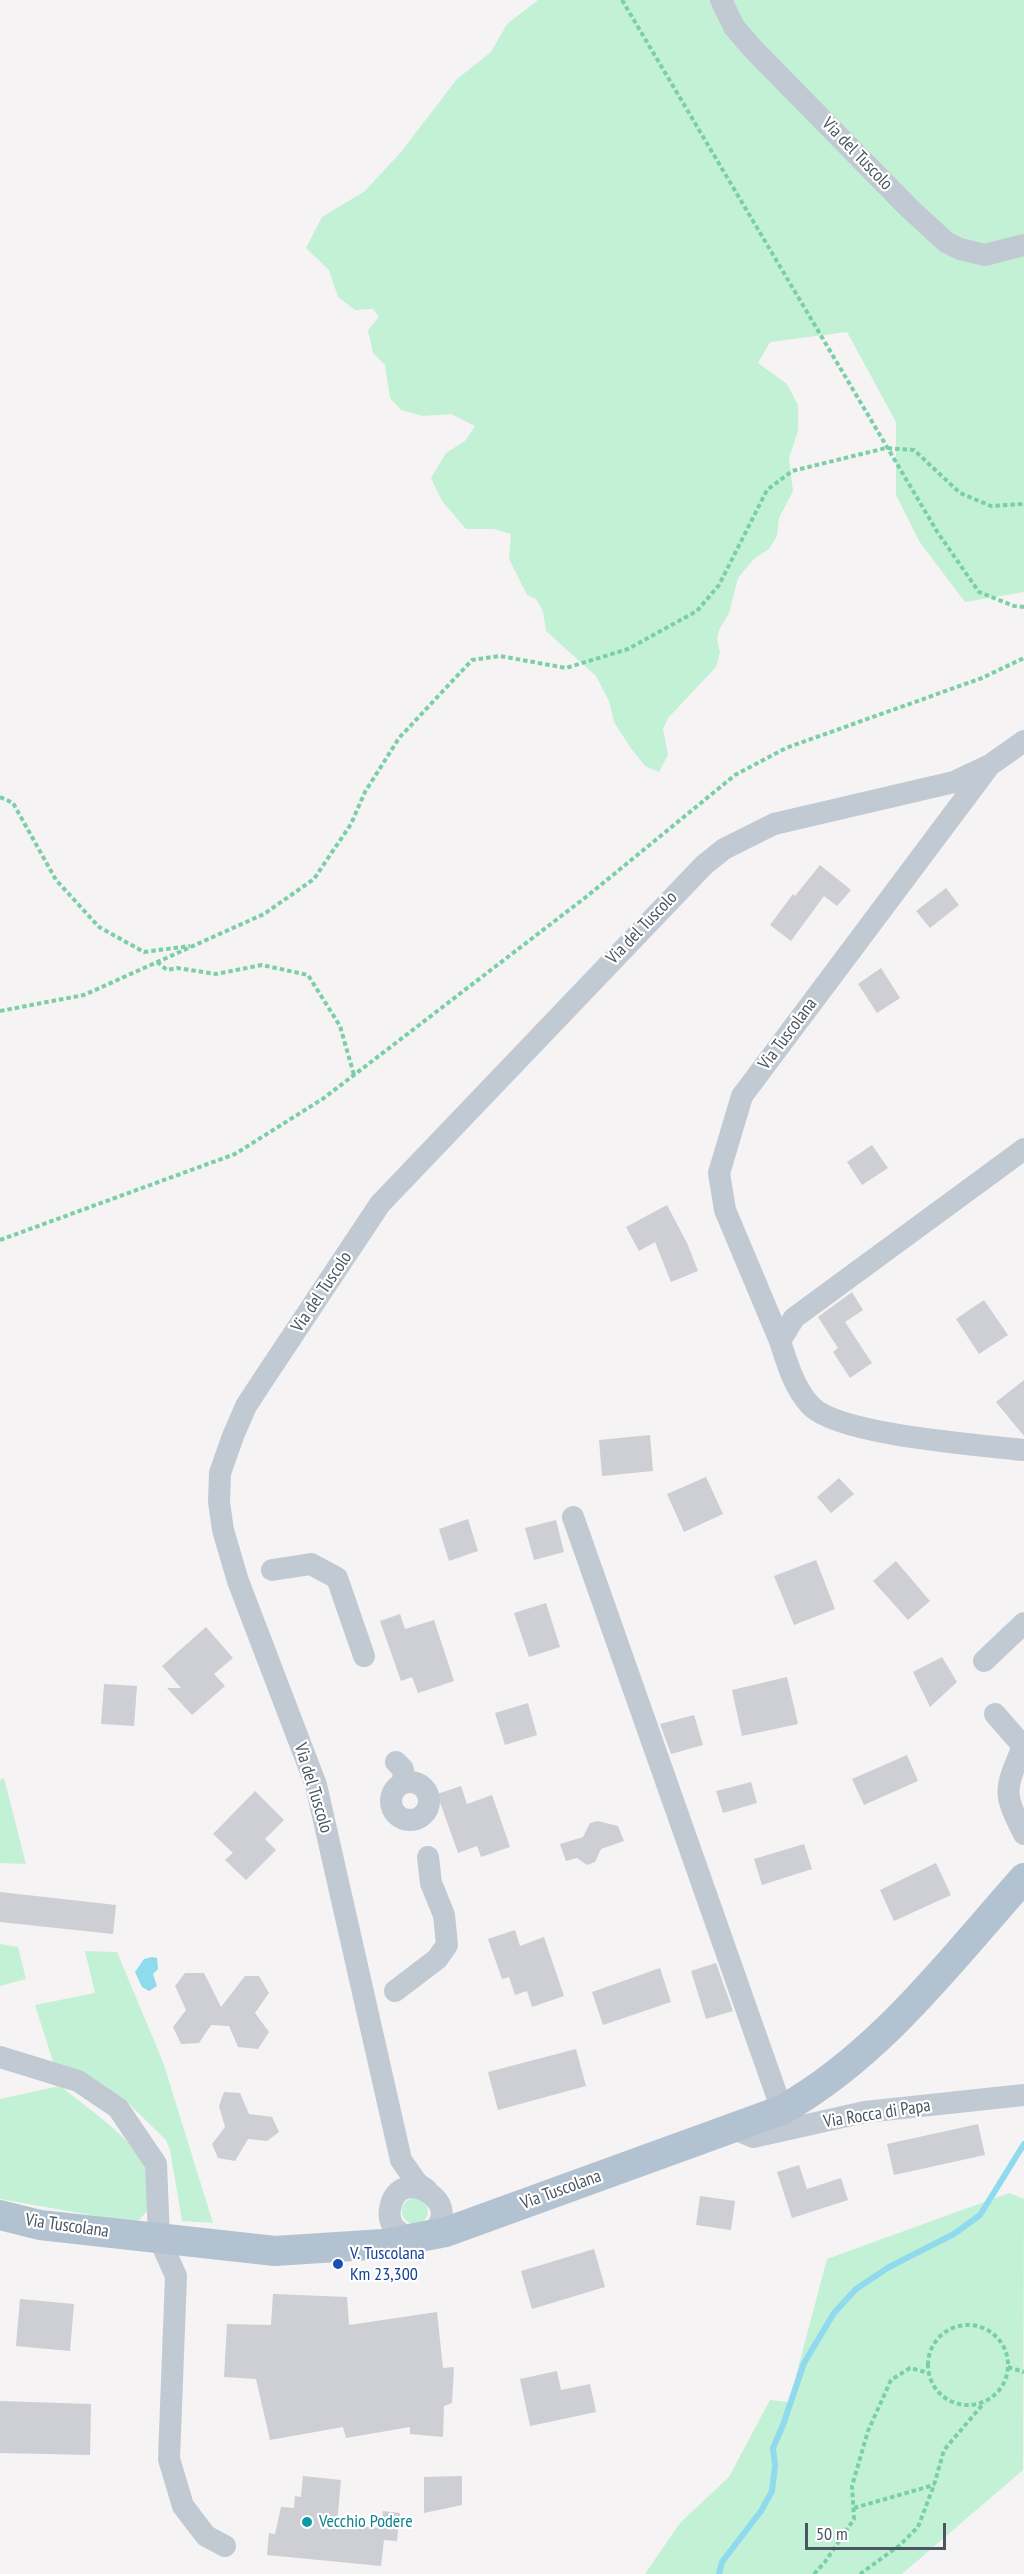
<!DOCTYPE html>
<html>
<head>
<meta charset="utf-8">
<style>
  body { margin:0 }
  #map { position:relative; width:1024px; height:2574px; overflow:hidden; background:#f5f3f3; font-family:"PT Sans Narrow",sans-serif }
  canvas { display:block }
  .scale { position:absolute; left:805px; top:2523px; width:141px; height:27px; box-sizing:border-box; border:3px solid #4a5661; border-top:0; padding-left:8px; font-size:18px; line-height:21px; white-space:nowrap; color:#4a5661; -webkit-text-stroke:4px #fff; paint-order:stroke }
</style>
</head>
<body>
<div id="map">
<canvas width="1024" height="2574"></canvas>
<div class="scale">50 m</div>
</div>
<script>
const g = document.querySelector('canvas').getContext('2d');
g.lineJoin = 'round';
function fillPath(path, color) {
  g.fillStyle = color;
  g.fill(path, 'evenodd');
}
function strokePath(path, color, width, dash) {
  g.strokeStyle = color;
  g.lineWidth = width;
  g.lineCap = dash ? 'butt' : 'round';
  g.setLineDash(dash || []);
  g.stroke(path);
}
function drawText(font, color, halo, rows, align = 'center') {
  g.font = font + ' "PT Sans Narrow",sans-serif';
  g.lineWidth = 4.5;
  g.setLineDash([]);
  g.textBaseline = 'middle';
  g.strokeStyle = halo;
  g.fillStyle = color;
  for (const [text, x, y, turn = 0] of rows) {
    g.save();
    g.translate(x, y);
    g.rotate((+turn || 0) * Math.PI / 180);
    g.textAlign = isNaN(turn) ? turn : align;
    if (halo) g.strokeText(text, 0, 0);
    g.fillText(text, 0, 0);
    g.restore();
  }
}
fillPath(new Path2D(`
  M538 0H1024V592L965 602 919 541 896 495V422L847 332 770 342 758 363 787 384 798 405V431L789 458 793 491 779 518 777 536 769 549 754 559 738 578 729 613 719 630 717 639 720 652 716 667 668 718 663 729 668 755 659 772 645 766 630 747 614 722 609 701 596 676 546 631 543 611 536 599 527 595 509 559 511 534 494 529H466L442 501 431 478 446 453 465 441 475 426 451 414 423 416 401 410 390 398 385 365 373 353 368 330 379 317 373 309 355 310 338 297 329 270 306 248 322 217 365 191 401 152 457 79 491 52 507 24Z
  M4 1778 26 1864 0 1863V1780Z
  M0 1944 18 1947 26 1979 0 1986Z
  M85 1951 117 1952 163 2062 213 2223 182 2221 170 2150 166 2140 123 2098 76 2073 55 2068 35 2005 95 1993Z
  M60 2086C82 2104 140 2143 146 2170 149 2182 147 2198 147 2211L138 2221 119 2220 0 2199V2099Z
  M1009 2193 1024 2199 1023 2470 902 2574H645L680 2523 729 2477 770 2400 789 2402 827 2259Z
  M402 2211a13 13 0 1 1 26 0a13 13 0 1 1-26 0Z`), '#c3f1d5');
fillPath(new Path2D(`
  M152 1957 157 1958 158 1969 153 1974 157 1986 149 1991 142 1987 135 1972 144 1959Z`), '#90daee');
strokePath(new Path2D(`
  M719 2574 722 2562 761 2511 772 2491 775 2466 773 2448 783 2425 804 2363 834 2313 856 2289 889 2267 954 2234 980 2215 1024 2144`), '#90daee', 6);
fillPath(new Path2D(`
  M820 865 851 890 837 906 824 896 791 941 770 925 793 894 795 896Z
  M946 888 959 905 930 928 916 911Z
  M881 968 900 998 877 1013 858 984Z
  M872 1145 888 1168 862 1185 847 1162Z
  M667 1205 687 1243 698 1271 671 1282 655 1242 639 1251 626 1227Z
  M852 1292 863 1310 845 1322 872 1363 850 1378 833 1352 838 1348 818 1317Z
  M984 1300 1008 1335 979 1354 956 1319Z
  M1024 1380V1436L996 1402Z
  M650 1435 653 1471 602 1476 599 1440Z
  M706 1477 723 1514 684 1532 667 1494Z
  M839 1478 854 1494 831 1513 817 1497Z
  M468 1519 478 1551 449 1561 439 1529Z
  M556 1520 564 1552 534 1560 525 1528Z
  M816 1560 835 1609 794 1625 774 1576Z
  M896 1561 930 1601 908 1620 873 1581Z
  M546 1603 560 1647 529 1657 514 1613Z
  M400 1614 405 1629 434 1620 454 1681 418 1693 412 1677 401 1681 380 1621Z
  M206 1627 233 1658 214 1674 225 1686 192 1715 167 1688H181L162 1666Z
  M942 1657 957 1682 930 1707 913 1672Z
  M787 1677 798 1724 742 1736 732 1690Z
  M104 1684 137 1686 134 1726 101 1724Z
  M528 1703 537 1735 505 1745 495 1713Z
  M694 1715 703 1745 671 1754 660 1724Z
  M907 1755 918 1781 864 1805 852 1779Z
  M751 1782 757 1803 723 1813 716 1791Z
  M461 1786 467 1804 492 1795 510 1847 481 1857 477 1846 458 1853 437 1794Z
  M255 1791 284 1820 265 1839 276 1850 246 1880 225 1860 233 1853 213 1834Z
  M598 1821 618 1826 624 1841 601 1849 595 1862 587 1865 577 1858 566 1861 560 1844 583 1837 590 1823Z
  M804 1844 812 1869 762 1885 754 1859Z
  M936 1863 951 1895 894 1921 880 1890Z
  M0 1892 116 1905 113 1934 0 1922Z
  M515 1930 520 1946 544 1937 564 1996 532 2007 527 1991 515 1995 509 1977 502 1979 488 1939Z
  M716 1963 733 2011 706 2019 691 1971Z
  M660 1968 671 2002 603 2025 592 1992Z
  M185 1973H204L221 2007 245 1976H259L269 1993 255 2013 269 2032 258 2049 238 2047 229 2026 211 2025 199 2043 181 2044 173 2027 186 2010 175 1986Z
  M576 2049 586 2086 498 2110 488 2072Z
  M224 2092 240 2093 249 2114 272 2117 279 2132 267 2141 248 2139 235 2161 218 2158 212 2144 225 2127 219 2106Z
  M978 2124 985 2155 894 2175 887 2144Z
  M799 2165 807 2189 841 2178 848 2200 792 2218 777 2172Z
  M700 2196 735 2201 731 2230 696 2225Z
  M594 2249 605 2287 532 2309 521 2271Z
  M273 2294 347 2297 349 2325 437 2312 443 2368 454 2367 452 2403 444 2406 443 2437 410 2434V2427L346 2438 343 2427 270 2440 256 2379 224 2377 227 2324 271 2325Z
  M20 2299 74 2304 70 2351 16 2346Z
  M557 2371 561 2390 590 2384 596 2412 530 2426 520 2379Z
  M0 2401 91 2404 90 2455 0 2453Z
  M303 2476 341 2480 337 2524 381 2528 383 2511 400 2513 397 2541 384 2540 381 2566 267 2555 269 2533 275 2534 281 2507 294 2508 295 2496 301 2497Z
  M462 2476V2505L424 2513V2477Z`), '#cdcfd5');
strokePath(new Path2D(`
  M622 0 938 533 979 592 1014 606 1024 607
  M0 797 13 803 56 880 99 927 144 952 190 946
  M157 962 167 970 177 968 216 974 262 965 308 975 340 1026 354 1075
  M0 1011 84 995 264 914 314 879 351 824 365 792 399 738 472 660 500 656 566 668 628 649 697 611 719 585 767 490 792 471 886 448 914 450 960 493 991 506 1024 504
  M0 1240 235 1154 324 1098 586 897 735 775 786 748 982 678 1024 658
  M928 2365a40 40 0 1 1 80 0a40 40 0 1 1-80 0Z
  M1008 2367 1024 2372
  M854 2508 934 2485
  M814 2574 825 2562 854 2519 852 2486 868 2431 891 2380 910 2368 929 2373
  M860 2574 900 2545 918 2527 934 2485 944 2450 984 2403`), '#7ad0a6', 4, [4.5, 3]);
strokePath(new Path2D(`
  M721 0 734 27 753 49 909 208 946 242 960 249 985 255 1024 245
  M1024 1149 794 1318 780 1341C787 1363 794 1388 811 1406 839 1435 980 1445 1024 1450
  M780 1341 725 1210 719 1173 742 1096 987 769
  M573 1517 782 2110
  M272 1570 311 1564 337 1578 364 1656
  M984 1661 1024 1623
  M995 1714 1023 1746C1005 1790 1002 1791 1024 1834
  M396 1762 403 1769 404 1783
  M391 1801a19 19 0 1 1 38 0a19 19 0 1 1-38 0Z
  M395 1991 437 1959 447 1945 444 1915 431 1883 428 1857
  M0 2057 78 2081 118 2108 156 2164 159 2238 176 2276 169 2459 183 2506 206 2536 225 2546
  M732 2128 753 2137 865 2112 1024 2095
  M427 2190 417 2183 401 2160 316 1785 238 1581 223 1530 219 1502 220 1473 233 1436 246 1406 261 1383 380 1204 704 865 724 849 774 824 954 782 990 765 1024 741
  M418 2239C401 2237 387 2227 390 2209 398 2158 476 2209 424 2237`), '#c1cad2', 22);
strokePath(new Path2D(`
  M0 2215 40 2225 275 2251 383 2244 446 2232 782 2110C880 2055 950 1961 1024 1878`), '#b3c2d1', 30);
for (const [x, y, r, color] of [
  [338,2264,6,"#1a4fb4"],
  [307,2522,6,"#0f9aa8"]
]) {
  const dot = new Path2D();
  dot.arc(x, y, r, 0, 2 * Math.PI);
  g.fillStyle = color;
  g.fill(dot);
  strokePath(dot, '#fff', 2);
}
drawText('18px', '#4a5661', '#fff', [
  ["Via del Tuscolo",857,154,46],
  ["Via del Tuscolo",642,928,-46],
  ["Via Tuscolana",788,1034,-53],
  ["Via del Tuscolo",322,1292,-56],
  ["Via del Tuscolo",313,1788,73],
  ["Via Rocca di Papa",877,2114,-9],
  ["Via Tuscolana",561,2190,-20],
  ["Via Tuscolana",67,2226,8]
]);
drawText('18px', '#164399', '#fff', [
  ["V. Tuscolana",350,2254],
  ["Km 23,300",350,2275]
], 'left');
drawText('18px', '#0d838f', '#fff', [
  ["Vecchio Podere",319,2522]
], 'left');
</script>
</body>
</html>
